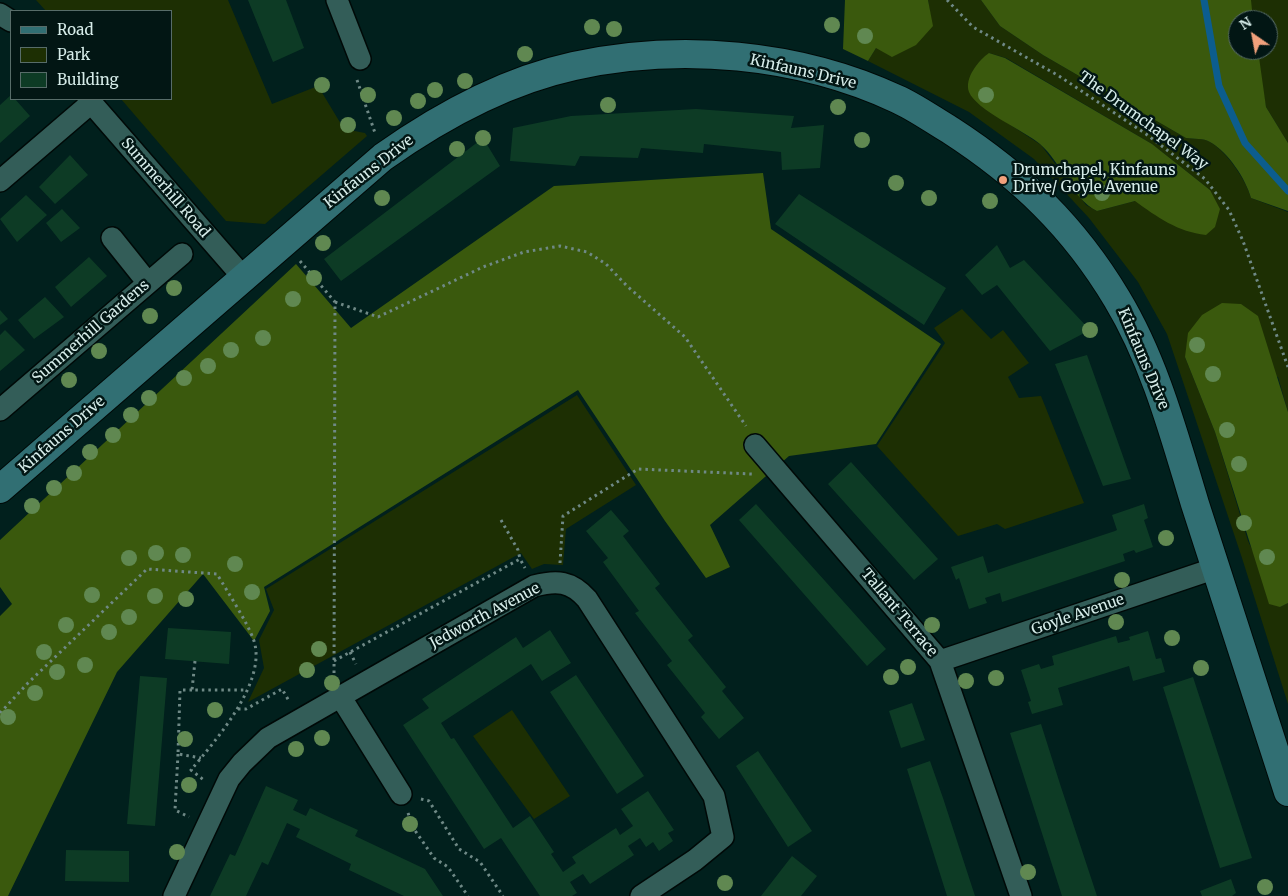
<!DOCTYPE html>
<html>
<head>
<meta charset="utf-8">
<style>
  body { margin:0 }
  #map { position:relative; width:1288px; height:896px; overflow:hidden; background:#01201d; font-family:Merriweather,serif }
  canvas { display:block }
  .legend { position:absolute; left:10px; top:10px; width:162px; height:90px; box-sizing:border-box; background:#021614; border:1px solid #576c69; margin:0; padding:6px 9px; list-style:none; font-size:15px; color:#d6ece9 }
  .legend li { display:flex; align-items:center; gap:10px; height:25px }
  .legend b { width:25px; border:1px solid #576c69 }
  .north { position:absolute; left:1228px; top:10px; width:50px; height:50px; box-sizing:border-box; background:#021614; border:1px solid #576c69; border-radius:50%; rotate:327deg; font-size:14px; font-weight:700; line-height:20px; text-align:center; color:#d6ece9 }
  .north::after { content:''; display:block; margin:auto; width:18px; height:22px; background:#f1a17c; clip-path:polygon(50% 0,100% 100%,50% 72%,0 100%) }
</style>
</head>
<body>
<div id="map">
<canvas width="1288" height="896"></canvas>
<ul class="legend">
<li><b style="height:6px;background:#316f73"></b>Road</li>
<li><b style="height:14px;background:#1d2f03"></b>Park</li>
<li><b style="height:14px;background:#0d3b25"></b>Building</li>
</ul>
<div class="north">N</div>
</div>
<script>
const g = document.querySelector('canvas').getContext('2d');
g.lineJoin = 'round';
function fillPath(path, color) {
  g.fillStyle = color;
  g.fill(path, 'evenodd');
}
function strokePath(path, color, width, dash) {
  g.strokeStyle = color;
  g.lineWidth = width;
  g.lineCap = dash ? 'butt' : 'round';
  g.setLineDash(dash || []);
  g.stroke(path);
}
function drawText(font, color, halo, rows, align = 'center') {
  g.font = font + ' Merriweather,serif';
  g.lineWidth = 5;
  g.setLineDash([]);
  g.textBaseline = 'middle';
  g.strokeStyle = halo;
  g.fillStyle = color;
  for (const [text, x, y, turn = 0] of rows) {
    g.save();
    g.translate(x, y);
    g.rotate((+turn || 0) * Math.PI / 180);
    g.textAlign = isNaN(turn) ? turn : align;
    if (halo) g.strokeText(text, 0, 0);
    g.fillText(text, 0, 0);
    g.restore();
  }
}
fillPath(new Path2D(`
  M36 0H228L272 104 318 86 344 129 365 133 367 136 265 224 226 221 121 99H171V11H46Z
  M928 0H981L1000 26 1043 55 1186 138C1193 139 1204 138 1210 142 1227 152 1246 180 1251 198L1288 212V412L1278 377 1185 357 1215 432 1248 541 1280 607 1288 603V704L1242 558 1167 334 1138 282 1089 218 1034 159 969 112 868 61 876 48 932 26ZM989 53 1006 58 1152 144 1210 190 1135 201 1097 211 1086 205 1041 145 988 110Z
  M1246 0H1288V143L1266 107 1255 50H1268V20H1250Z
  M962 309 991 339 1003 330 1029 363 1008 377 1019 398 1041 396 1084 503 1005 529 997 524 958 536 877 446 945 343 934 328Z
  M577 395 636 485 566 529 563 565 544 564 532 569 521 553 248 702 264 668 259 640 274 610 266 589Z
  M512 710 570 796 534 819 473 736Z`), '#1d2f03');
fillPath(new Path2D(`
  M845 0H928L933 26 916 45 892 57 876 48 868 61 843 49Z
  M981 0H1251L1253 20H1238V50H1258L1266 107 1288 143V211L1251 198C1246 179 1228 152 1210 142 1204 138 1193 139 1186 138L1043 55 1000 26Z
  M989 53 1005 58 1152 144 1210 190 1220 209 1215 227 1206 235C1178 232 1157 217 1135 201L1097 211C1070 197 1063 164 1040 144 1025 131 976 110 969 92 964 78 979 60 989 53Z
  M763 173 771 229 941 344 876 444 789 456 710 525 730 567 706 578 665 521 578 390 264 587 270 611 254 641 203 574 117 672 8 896H0V616L12 604 0 587V540L296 264 351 328 554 186Z
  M1222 303 1241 304 1258 316 1288 412V603L1280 607 1269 604 1215 432 1185 357 1188 333 1202 315Z`), '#3a590d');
strokePath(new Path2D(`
  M1204 0 1219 86 1245 143 1288 191`), '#0c5d8e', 7);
fillPath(new Path2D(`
  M248 0H286L304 48 273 62Z
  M11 95V99H15L30 116 0 143V105Z
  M696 109 794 116 791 128 824 125 820 168 782 170 781 152 704 144 703 153 641 148 638 158 580 156 575 166 510 161 513 128 571 116Z
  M483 138 500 166 341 281 324 259Z
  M70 155 88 175 55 204 39 187Z
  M799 194 946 288 924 325 775 224Z
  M26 195 47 215 17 242 0 219Z
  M62 209 80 228 61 242 46 223Z
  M997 245 1010 268 1024 260 1090 330 1050 351 997 285 982 295 965 275Z
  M89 257 107 276 71 307 55 287Z
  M45 297 64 317 34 339 18 320Z
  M0 310 8 319 0 325Z
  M5 330 25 350 0 371V335Z
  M1087 355 1131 479 1103 486 1055 364Z
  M851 462 938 559 914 580 828 484Z
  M756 504 886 649 867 666 739 520Z
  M1144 504 1148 518 1144 520 1153 547 1136 553 1134 550 1123 554 1125 561 1002 602 1000 593 985 598 987 603 969 609 959 578 956 580 951 567 983 556 988 573 1115 531 1117 530 1112 515Z
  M611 510 629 531 623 536 660 584 655 588 693 636 688 640 726 687 722 691 744 718 719 739 701 717 705 713 667 665 672 661 635 613 639 611 603 562 608 558 586 531Z
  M168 628 231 632 229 664 165 659Z
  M550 630 571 663 542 681 531 664 441 723 451 739 454 738 513 828 530 816 554 852 551 854 563 872 576 863 572 857 616 828 620 835 633 826 621 809 648 791 674 830 668 833 673 841 659 851 653 842 646 847 640 838 628 846 634 855 590 884 583 874 570 882 577 893 572 896H540L501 838 484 849 403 725 429 708 422 699 516 637 523 648Z
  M1148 631 1156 659 1161 658 1165 672 1133 681 1129 666 1058 688 1063 705 1032 714 1028 702 1031 701 1021 670 1039 664 1041 669 1054 665 1052 656 1116 636 1118 643 1130 640 1129 637Z
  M576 675 644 776 617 794 550 692Z
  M140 676 167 678 155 826 127 824Z
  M1193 677 1252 858 1220 868 1163 687Z
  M912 703 925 740 901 748 889 711Z
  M1041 724 1060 784 1097 896H1062L1010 733Z
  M758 751 812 831 788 847 736 766Z
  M930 761 943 798 975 896H947L907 769Z
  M266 786 298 800 293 810 306 816 310 808 329 817 358 830 355 836 425 869 443 896H404L349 870 351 864 296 837 300 829 287 823 268 865 262 862 246 896H210L230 854 235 856Z
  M66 850 129 851V882L65 881Z
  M792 856 817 876 801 896H761Z
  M1231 879 1236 893 1232 896H1202L1200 891Z`), '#0d3b25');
const street = new Path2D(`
  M337 0 360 59
  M0 14 11 21
  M88 99 243 277
  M0 181 91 103
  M112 238 148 283
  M0 410 182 254
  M755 445 940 661 1021 896
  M940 661 1216 568
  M340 696 401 794
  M174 896 229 779 242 763 268 738 534 586C557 580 571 581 587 599L714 796 723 837 695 860 641 896`);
const secondary = new Path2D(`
  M0 489 383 157C441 116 505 81 574 66 680 43 798 53 897 99 915 107 933 120 950 130 1021 176 1074 227 1117 299 1155 362 1174 435 1195 504 1226 600 1257 696 1288 792`);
strokePath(street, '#000907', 24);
strokePath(secondary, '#000907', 30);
strokePath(new Path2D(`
  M947 0 973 27 1059 76 1146 134 1205 179 1229 210 1243 241 1288 367
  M357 80 375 133
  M300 261 335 302 334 677
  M335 302 378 317 483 267 524 252 560 246 587 252 606 264 627 286 685 337 746 426
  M501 520 518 550 520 559
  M560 563 563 516 638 469 752 474
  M350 652 356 664
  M195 661 192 690H247
  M334 661 520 559 525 568
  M192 690H180L178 754 201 758
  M238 709H246L282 689 289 701
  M0 713 27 684 147 569 217 574C227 591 248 623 254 641 267 682 216 740 191 770L205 781
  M178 754 175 810 189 817
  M421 799 429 801 459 849 480 862 503 896
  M408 813 414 829 434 858 448 867 468 896`), '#6f8986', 3, [2.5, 4]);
strokePath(street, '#335d58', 21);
strokePath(secondary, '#316f73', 28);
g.fillStyle = '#608851';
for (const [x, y] of [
  [832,25],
  [592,27],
  [614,29],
  [865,36],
  [525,54],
  [465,81],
  [322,85],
  [435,90],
  [368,95],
  [986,95],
  [418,101],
  [608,105],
  [838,107],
  [394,118],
  [348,125],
  [483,138],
  [862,140],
  [457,149],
  [896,183],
  [1102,193],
  [382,198],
  [929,198],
  [990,201],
  [323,243],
  [314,278],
  [174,288],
  [293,299],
  [150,316],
  [1090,330],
  [263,338],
  [1197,345],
  [231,350],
  [99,351],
  [208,366],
  [1213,374],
  [184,378],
  [69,380],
  [149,398],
  [131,415],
  [1227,430],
  [113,435],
  [90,452],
  [1239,464],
  [74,473],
  [54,488],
  [32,506],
  [1244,523],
  [1166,538],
  [156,553],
  [183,555],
  [1267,557],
  [129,558],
  [235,564],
  [1122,580],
  [252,592],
  [92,595],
  [155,596],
  [186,599],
  [129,617],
  [1116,622],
  [66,625],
  [932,625],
  [109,632],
  [1172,638],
  [319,649],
  [44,652],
  [85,665],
  [908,667],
  [1201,668],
  [307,670],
  [57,672],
  [891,677],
  [996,678],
  [966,681],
  [332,683],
  [35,693],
  [215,710],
  [8,717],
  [322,738],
  [185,739],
  [296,749],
  [189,785],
  [410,824],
  [177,852],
  [1028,872],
  [725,883],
  [1265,887]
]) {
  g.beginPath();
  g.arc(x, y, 8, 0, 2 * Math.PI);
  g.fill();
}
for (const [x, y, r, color] of [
  [1003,180,5,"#f1a17c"]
]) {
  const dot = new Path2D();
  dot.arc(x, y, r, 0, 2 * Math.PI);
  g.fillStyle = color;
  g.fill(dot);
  strokePath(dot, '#021614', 2);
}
drawText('15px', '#d6ece9', '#021614', [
  ["Kinfauns Drive",803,72,13],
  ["The Drumchapel Way",1143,121,36],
  ["Kinfauns Drive",369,172,-38],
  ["Summerhill Road",165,188,49],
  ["Summerhill Gardens",91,332,-41],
  ["Kinfauns Drive",1143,359,67],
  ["Kinfauns Drive",62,435,-41],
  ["Tallant Terrace",899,613,50],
  ["Goyle Avenue",1078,615,-19],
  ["Jedworth Avenue",485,616,-28]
]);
drawText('15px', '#d6ece9', '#021614', [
  ["Drumchapel, Kinfauns",1013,171],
  ["Drive/ Goyle Avenue",1013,188]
], 'left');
</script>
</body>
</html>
